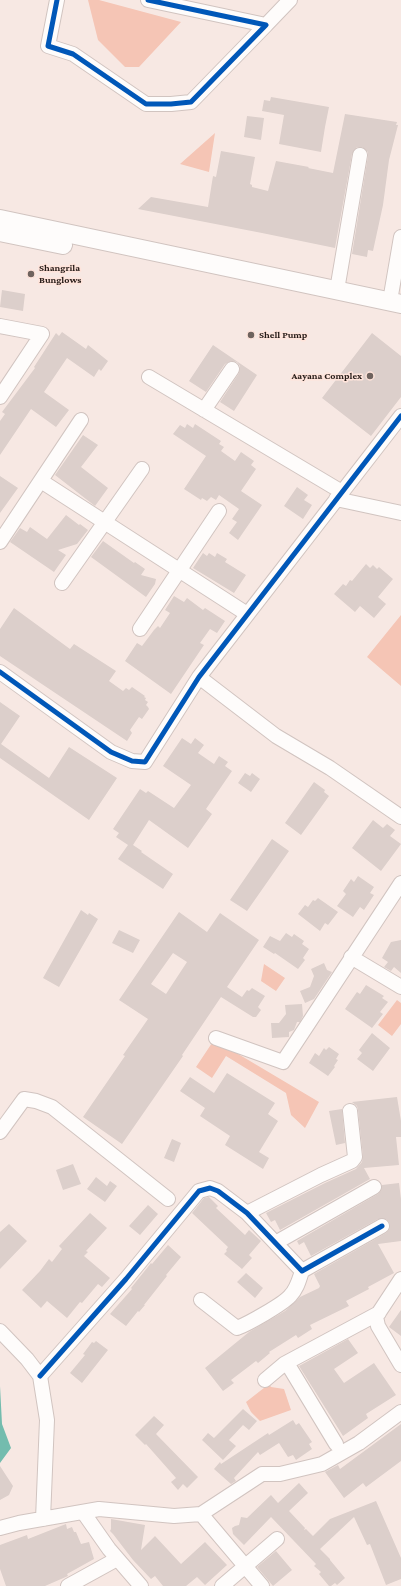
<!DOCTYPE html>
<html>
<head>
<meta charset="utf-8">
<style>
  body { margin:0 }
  canvas { display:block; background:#f7e8e3 }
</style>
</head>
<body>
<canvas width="401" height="1586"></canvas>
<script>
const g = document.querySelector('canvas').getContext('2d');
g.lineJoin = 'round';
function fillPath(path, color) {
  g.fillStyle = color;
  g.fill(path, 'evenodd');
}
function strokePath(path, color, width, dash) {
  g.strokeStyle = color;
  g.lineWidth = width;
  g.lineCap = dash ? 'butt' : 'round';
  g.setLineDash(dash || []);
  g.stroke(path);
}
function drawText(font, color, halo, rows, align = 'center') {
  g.font = font + ' "Crimson Pro",serif';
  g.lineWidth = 3;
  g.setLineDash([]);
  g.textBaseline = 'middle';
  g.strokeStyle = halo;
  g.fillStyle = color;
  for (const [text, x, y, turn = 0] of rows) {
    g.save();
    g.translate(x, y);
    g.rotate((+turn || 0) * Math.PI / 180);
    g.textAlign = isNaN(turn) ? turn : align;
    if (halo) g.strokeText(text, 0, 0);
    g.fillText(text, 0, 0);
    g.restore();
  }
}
fillPath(new Path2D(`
  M88 0H99L181 22 139 67H125L98 40Z
  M215 133 209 172 180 164Z
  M401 615V686L367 657Z
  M264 964 285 978 276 991 261 981Z
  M397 1000 401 1003V1024L392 1036 378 1025Z
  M212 1043 223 1045 319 1102 305 1128 291 1115 286 1093 226 1056 212 1078 196 1067Z
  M269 1384 271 1387 284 1389 291 1410 260 1421 251 1412 246 1402Z`), '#f5c5b5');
fillPath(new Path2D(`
  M0 1386 2 1424 11 1448 0 1463Z`), '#73bcae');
fillPath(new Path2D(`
  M271 97 329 107 325 127 321 152 279 144 284 115 262 111 264 100 270 101Z
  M345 114 397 122 396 125H398L389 160 383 205 373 251 368 250 367 257 352 254 368 156V152L362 147H357L352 154 335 248 262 233 138 209 151 197 208 207 213 176 216 177 221 151 255 157 250 184 252 185V187L268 191 276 161 309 167 308 168 333 173Z
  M247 116 264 118 261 140 244 137Z
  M2 290 25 294 23 311 0 307Z
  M62 332 86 349 88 345 108 361 101 371 99 369 94 377 67 358 44 392 69 410 56 427 31 409 0 455V421L5 414 2 412 35 368 34 367 56 333 59 336Z
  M372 333 401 356V397L371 436 322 398Z
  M213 345 257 375 234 411 220 402 239 373 240 366 237 362 232 361 225 364 206 392 189 381Z
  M187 424 193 428 195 424 221 441 219 444 224 447 221 451 235 461 241 452 254 461 251 465 256 469 241 491 262 505 238 540 229 533 237 522 232 519 239 509 219 495 216 500 211 497 207 501 202 498 201 500 184 489 206 456 173 434 180 425 185 428Z
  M83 435 98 445 81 467 108 488 95 506 55 475Z
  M0 476 18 488 0 513Z
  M297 487 308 495 304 500 312 505 303 519 284 506Z
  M66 515 79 525 80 524 88 530 77 544 58 550 66 555 54 572 10 542 20 528 27 532 30 527 47 539Z
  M103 541 134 563 135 562 145 569 141 575 156 579 155 584 146 597 91 557Z
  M203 553 207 556 209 553 215 557 217 553 227 559 225 562 246 575 234 593 193 568Z
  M366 564 370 568 373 565 377 569 379 567 393 579 378 597 386 604 374 618 360 606 355 612 334 594 343 584 346 586 350 580 352 581Z
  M174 596 184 602 187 598 203 610 205 608 225 621 217 633 210 629 200 643 204 645 171 694 125 661 137 643 142 646 154 630 158 626 160 628 170 613 165 610Z
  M14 608 70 649 74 644 116 671 109 681 123 691 126 688 129 690 132 687 145 696 144 697 146 698 145 700 148 702 146 705 148 707 149 709 142 719 139 717 130 730 132 733 127 741 0 656V629Z
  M0 702 20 716 1 744 49 778 69 747 117 778 89 820 0 758Z
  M182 738 191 744 195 738 204 745 198 753 214 764 219 756 228 762 225 766 232 771 206 809 212 814 188 848 149 820 133 845 142 851 141 852 173 874 163 889 118 859 128 845 116 837 119 833 113 829 140 789 146 793 148 791 174 808 191 785 163 766Z
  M245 773 250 776 252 773 260 779 251 792 238 783Z
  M314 782 325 790 324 792 329 796 301 835 285 823Z
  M373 820 383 828 387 824 395 830 390 836 401 844 381 871 352 848Z
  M272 839 289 851 247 911 230 900Z
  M358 876 374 887 370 893 374 895 364 910 360 907 353 917 337 906 346 894 343 891 351 879 354 882Z
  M318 898 338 912 328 925 325 923 320 931 298 914 305 905 308 907 313 900 315 901Z
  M81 910 88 915 89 913 98 919 59 987 43 978Z
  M179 912 207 932 220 913 259 940 227 987 242 997 247 990 249 991 252 988 265 996 258 1007 261 1010 256 1017H253L221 997 182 1055 183 1056 122 1144 83 1117 125 1056 123 1055 148 1019 119 1000ZM173 953 187 962 166 994 151 984Z
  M119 930 140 940 133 953 112 943Z
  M286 933 292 937 294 934 304 941 302 944 309 949 303 958 305 960 298 969 275 953 274 954 263 947 270 936 280 941Z
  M401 940V973L394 967 391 971 384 967 388 962 382 958 391 942Z
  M324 963 327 970 332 972 314 999 305 1003 300 991 310 987 314 976 311 969Z
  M366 985 384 996 382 998 388 1002 380 1012 383 1014 372 1028 345 1009 357 992 360 994Z
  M302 1004 303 1016 300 1022H297L294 1030 289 1032V1037L272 1038 271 1023H279L286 1014 285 1005Z
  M372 1033 390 1048 373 1071 357 1059 362 1053 359 1050Z
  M329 1047 339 1054 336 1059 338 1060 334 1066 335 1067 328 1076 309 1063 315 1053 319 1056 324 1048 326 1050Z
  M227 1073 275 1103 268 1114 278 1121 259 1152 269 1158 263 1169 225 1145 230 1136 200 1116 205 1108 180 1091 190 1077 214 1093Z
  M397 1097 401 1121V1137H396L399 1165 364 1168 370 1179 280 1230 275 1220 271 1222 266 1213 325 1183 356 1169 362 1162 363 1156 358 1110 357 1106 352 1102Z
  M342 1109 345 1143 336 1145 329 1111Z
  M172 1139 181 1143 174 1162 164 1158Z
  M73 1164 81 1184 63 1190 56 1170Z
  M96 1177 107 1186 110 1181 117 1186 105 1202 87 1189Z
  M399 1183 401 1199V1241L378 1244 394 1273 368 1287 369 1289 346 1301 349 1306 310 1325 312 1329 298 1338 296 1335 269 1352 270 1353 258 1363 256 1361 231 1380 234 1383 223 1391 205 1368 249 1332 285 1311 300 1297 319 1288 320 1286 314 1274 386 1233 389 1230 390 1226 389 1222 386 1219H378L311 1256 304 1242 299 1245 297 1241 378 1194 381 1191 382 1185Z
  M209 1197 218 1206 216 1208 245 1235 249 1230 261 1241 249 1255 252 1258 242 1269 224 1254 227 1251 226 1250 228 1247 192 1213 204 1198Z
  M148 1205 158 1214 140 1235 129 1226Z
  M90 1213 107 1228 86 1251 88 1252 84 1256 110 1278 102 1287 98 1284 82 1303 80 1302 67 1318 47 1301 41 1308 22 1290 40 1271 49 1259 52 1262 62 1249 59 1246Z
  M9 1224 27 1241 0 1269V1232Z
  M168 1245 181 1257 166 1275 167 1276 144 1305H145L139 1312 138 1311 126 1326 110 1314 132 1289 131 1288 151 1263 152 1264Z
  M246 1273 263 1288 255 1298 237 1282Z
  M401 1310V1336L389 1327Z
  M348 1339 358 1353 334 1369 344 1383 374 1363 396 1395 366 1414 368 1418 343 1436 299 1366Z
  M96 1341 108 1350 82 1383 70 1373 85 1355 83 1354 92 1342 94 1343Z
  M243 1409 257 1421 249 1430 243 1425 229 1440 236 1446 223 1460 202 1440 208 1433 214 1438Z
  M154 1416 164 1425 156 1434 198 1477 187 1488 183 1484 178 1490 171 1482 176 1478 146 1444 145 1445 135 1435Z
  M293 1420 296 1425 299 1423 312 1442 309 1444 312 1449 296 1460 293 1455 288 1457 279 1443 260 1455 258 1452 234 1478 236 1481 231 1484 214 1469 220 1462 221 1464 268 1433 269 1435Z
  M401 1424V1461L366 1487 363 1483 344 1498 325 1472 338 1465 340 1469Z
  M0 1466 13 1486 9 1495 0 1500Z
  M299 1483 308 1493 289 1511 305 1528 304 1530 306 1529 313 1536 330 1519 376 1501 401 1558V1579L386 1585 370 1544 367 1545 354 1517 320 1549 330 1559V1560L345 1578 337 1585 335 1583 331 1586H329L319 1574 321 1572 314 1566 316 1564 271 1517 244 1545 233 1534 232 1528 235 1526 239 1525 241 1517 247 1518 271 1495 278 1503Z
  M111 1519 145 1525 141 1550 155 1536 181 1564 205 1542 227 1565 205 1585 197 1577 186 1586H163L155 1576 151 1579 133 1560 113 1534 110 1531 111 1529Z
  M66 1524 67 1529 72 1527 74 1532H76L81 1544 89 1542 94 1559 67 1574 68 1576 45 1586H6L0 1569V1545L27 1535 28 1539Z
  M276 1551 292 1570 273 1586 257 1567Z`), '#dccfcb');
const minor = new Path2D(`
  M57 0 48 46 73 54 146 104H171L191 102 266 25 148 0
  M266 25 290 0
  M337 290 360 155
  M390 301 401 237
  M0 326 42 334 0 397
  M149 377 342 492
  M204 410 232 369
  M41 481 247 614
  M336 499 401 513
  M0 542 81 420
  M62 583 142 469
  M140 629 219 511
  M0 672 111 752 132 761 145 762 199 677 401 416
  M199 677 276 736 330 768 401 817
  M351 957 401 987
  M216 1038 283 1062 401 883
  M0 1132 24 1099 36 1101 52 1107 168 1199
  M247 1213 321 1175 352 1161 355 1157 350 1111
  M277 1242 374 1187
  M401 1279 376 1317 378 1326 401 1365
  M201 1300 237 1328C248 1324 283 1304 290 1296 297 1289 299 1280 302 1271
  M0 1331 27 1359 40 1376 47 1420 43 1519
  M287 1363 336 1444
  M40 1376 126 1279 199 1191 210 1188 218 1191 247 1213 302 1271 382 1226
  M265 1380 284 1364 379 1313
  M83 1512 109 1549 141 1586
  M201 1514 262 1586
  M0 1528 19 1523 99 1509 174 1516 201 1514 262 1474H280L322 1464 359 1443 401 1412
  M68 1586 117 1559
  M222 1586 277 1539`);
const major = new Path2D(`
  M0 219 401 304
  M0 232 63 245`);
strokePath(minor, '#d1c4c0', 16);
strokePath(major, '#d1c4c0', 20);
strokePath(minor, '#fefcfb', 14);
strokePath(major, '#fefcfb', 18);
strokePath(new Path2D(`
  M57 0 48 46 73 54 146 104H171L191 102 266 25 148 0
  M0 672 111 752 132 761 145 762 199 677 401 416
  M40 1376 126 1279 199 1191 210 1188 218 1191 247 1213 302 1271 382 1226`), '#0057b8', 5);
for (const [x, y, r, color] of [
  [31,274,4,"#6f635e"],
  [251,335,4,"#6f635e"],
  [370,376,4,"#6f635e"]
]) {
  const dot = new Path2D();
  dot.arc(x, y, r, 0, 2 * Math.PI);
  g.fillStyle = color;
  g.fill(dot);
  strokePath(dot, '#ffe4db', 1.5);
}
drawText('bold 10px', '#261b17', '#ffe4db', [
  ["Shangrila",39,268],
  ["Bunglows",39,280],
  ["Shell Pump",259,335],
  ["Aayana Complex",362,376,"right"]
], 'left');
</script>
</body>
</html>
